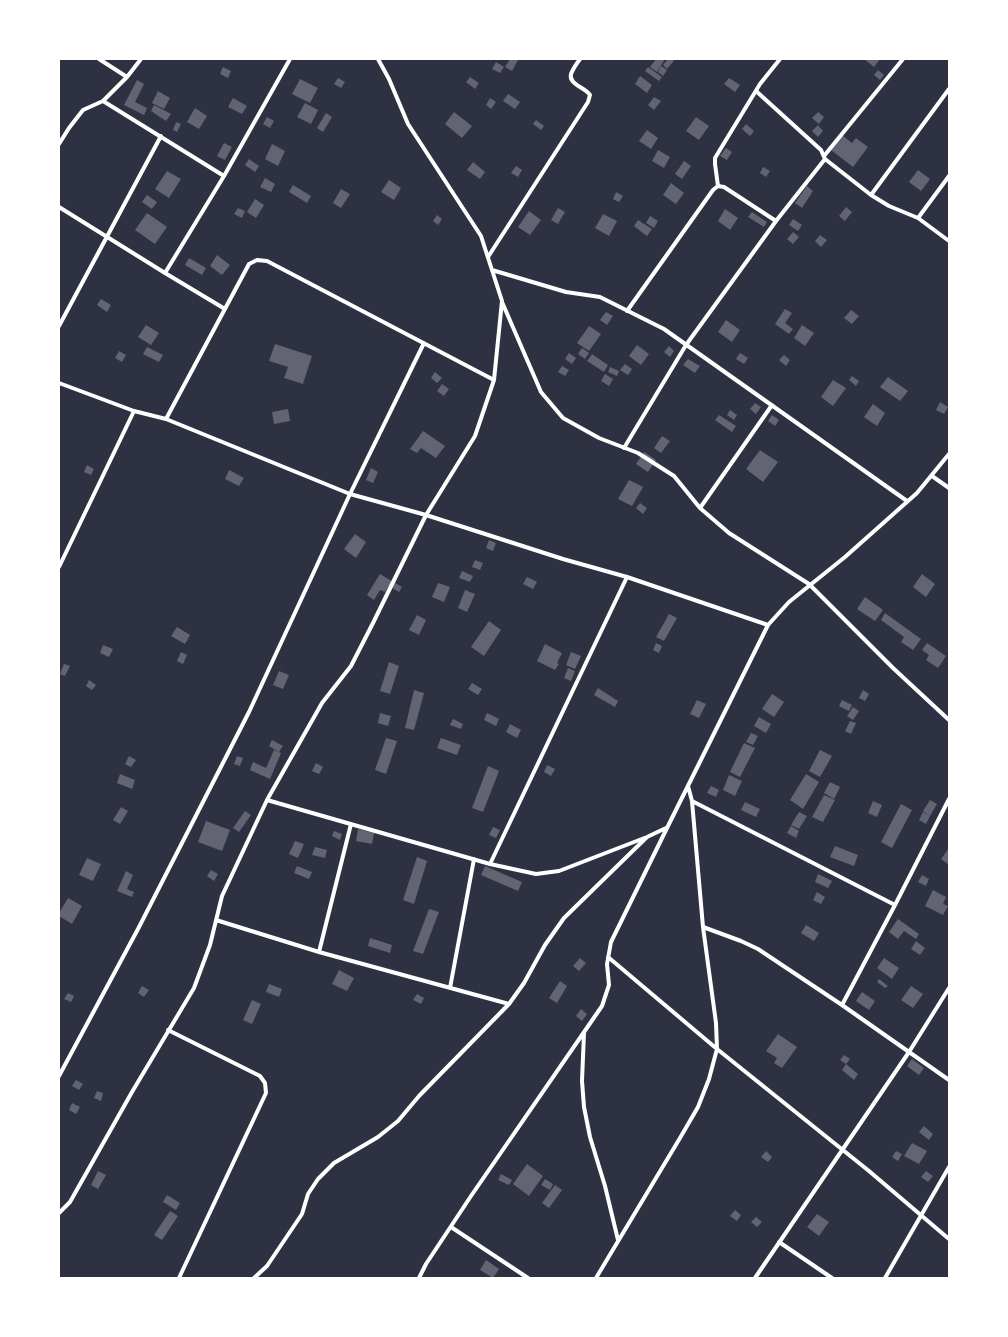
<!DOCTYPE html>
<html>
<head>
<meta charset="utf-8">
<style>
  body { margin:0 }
  #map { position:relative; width:1008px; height:1337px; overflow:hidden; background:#2d3142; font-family:Merriweather,serif }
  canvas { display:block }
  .frame { position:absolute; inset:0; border:60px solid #fff; pointer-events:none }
</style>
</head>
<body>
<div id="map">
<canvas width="1008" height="1337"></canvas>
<div class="frame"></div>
</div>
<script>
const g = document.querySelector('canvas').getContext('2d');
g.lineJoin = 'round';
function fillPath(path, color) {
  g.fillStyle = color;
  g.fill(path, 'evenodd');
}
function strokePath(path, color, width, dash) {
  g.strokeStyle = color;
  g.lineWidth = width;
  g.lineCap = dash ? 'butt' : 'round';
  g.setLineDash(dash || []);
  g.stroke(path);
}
fillPath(new Path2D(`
  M510 59 518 60 512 71 505 67Z
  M656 59H665L657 72 650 67Z
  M668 59H671L674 61 667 69 663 65Z
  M864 59H880L874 67Z
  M496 62 504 67 500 73 492 69Z
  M661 66 667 70 663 76 658 72Z
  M223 67 231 71 228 78 220 74Z
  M648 67 662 77 659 81 645 71Z
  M878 70 884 75 880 80 874 75Z
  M640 76 652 85 647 93 635 84Z
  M470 77 479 83 475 89 466 82Z
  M338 78 345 82 341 88 334 84Z
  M729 78 740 85 735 92 724 84Z
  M300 79 318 88 310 103 292 94Z
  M137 80 144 84 135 102 147 108 144 115 124 105Z
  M158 91 170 98 164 109 152 103Z
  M508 94 520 102 515 109 503 101Z
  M654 97 661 101 654 110 648 105Z
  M233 98 247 106 242 114 228 107Z
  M490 98 496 102 491 109 486 105Z
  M305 103 318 110 311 124 297 117Z
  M154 105 171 114 166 121 151 111Z
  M195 108 207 116 199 129 187 122Z
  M454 112 472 126 462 138 445 124Z
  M818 112 824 117 819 124 812 118Z
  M326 113 332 117 323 132 317 128Z
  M267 117 274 121 270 128 263 124Z
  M696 117 709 126 699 140 686 131Z
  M536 120 544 126 541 130 533 124Z
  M176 122 181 124 177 132 173 130Z
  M746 124 754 131 750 136 742 129Z
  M818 125 823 131 818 137 812 131Z
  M647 130 658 138 651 149 639 141Z
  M842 135 852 143 856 138 868 147 853 167 831 150Z
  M224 143 232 147 225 160 217 156Z
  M272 144 285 151 278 166 265 159Z
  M726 148 732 152 727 160 720 156Z
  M658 150 670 157 664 168 652 161Z
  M249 159 259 166 255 172 245 165Z
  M684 161 691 166 682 179 675 174Z
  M473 162 485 172 480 179 467 170Z
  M516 166 522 170 518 177 511 173Z
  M763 167 770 171 766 177 760 173Z
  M918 170 930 179 921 191 909 182Z
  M167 171 181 179 169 198 155 189Z
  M265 178 275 184 271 192 260 187Z
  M389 180 401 188 394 200 381 192Z
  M671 183 684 193 676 204 663 195Z
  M293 185 311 196 307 203 289 192Z
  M807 186 813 191 802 208 795 203Z
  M341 189 350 194 341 208 333 203Z
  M616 192 623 196 619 202 613 199Z
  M147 195 157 202 152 209 142 202Z
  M255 199 264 205 256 218 247 212Z
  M846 207 852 212 845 221 839 216Z
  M238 208 245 211 242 218 234 214Z
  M558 208 565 212 558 224 551 220Z
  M725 209 738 218 730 230 718 221Z
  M529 211 541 220 530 235 518 227Z
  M752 212 767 222 764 227 748 217Z
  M147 213 167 227 155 244 135 230Z
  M603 214 617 221 609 236 595 228Z
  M437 215 442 219 438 225 433 221Z
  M650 216 658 221 654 228 646 223Z
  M793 219 802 225 798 231 789 225Z
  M638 220 652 229 647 236 634 226Z
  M793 232 799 237 793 244 787 239Z
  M820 235 827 240 821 247 815 241Z
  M217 255 230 265 222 275 210 266Z
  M189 258 206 268 202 275 185 265Z
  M101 299 111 305 107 312 97 305Z
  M785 309 792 313 785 323 793 329 789 334 775 324Z
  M851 310 859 316 852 324 844 318Z
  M606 312 613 316 607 325 600 320Z
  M726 320 740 330 732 342 718 332Z
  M146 325 159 333 151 345 138 337Z
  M802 325 814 333 805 346 794 338Z
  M589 326 601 334 589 351 577 343Z
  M275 344 312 356 303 384 284 378 288 367 269 361Z
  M637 345 649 354 641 365 629 356Z
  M669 346 674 351 670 357 664 352Z
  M147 347 163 355 159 362 143 354Z
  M582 348 589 353 585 359 578 354Z
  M119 351 126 355 122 362 115 358Z
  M569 353 576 358 572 364 565 359Z
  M740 353 748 358 744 364 736 359Z
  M592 354 608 365 604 372 587 361Z
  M784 355 790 360 786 366 779 360Z
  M688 359 700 366 695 373 683 365Z
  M625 364 632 369 628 375 620 370Z
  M562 366 569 370 565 376 558 372Z
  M610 367 619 371 617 376 608 372Z
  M435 372 442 378 437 383 431 378Z
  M605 374 613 379 609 386 601 381Z
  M852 376 859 381 856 386 849 380Z
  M888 377 908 391 900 401 880 387Z
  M833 380 846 388 833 406 821 397Z
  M442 384 449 389 444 396 437 391Z
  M940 402 948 407 944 414 936 410Z
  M755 403 761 407 756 414 750 409Z
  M873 404 885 413 877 426 864 417Z
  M288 409 290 421 274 424 272 412Z
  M730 410 737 415 734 420 727 415Z
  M719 415 736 426 732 432 715 420Z
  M772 415 779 420 775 426 768 421Z
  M423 431 445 446 436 458 421 448 417 453 410 449Z
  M662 436 670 441 661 453 654 448Z
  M760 450 778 462 763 482 746 469Z
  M644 452 656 460 648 472 636 464Z
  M87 465 94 469 91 475 84 472Z
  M371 468 378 472 373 483 366 480Z
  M229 470 244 478 239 486 225 479Z
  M629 480 643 487 632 506 618 499Z
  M640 503 647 508 643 514 636 508Z
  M355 534 366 542 356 558 344 549Z
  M489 540 496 543 493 551 486 548Z
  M475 560 483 563 480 570 472 567Z
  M462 571 473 576 470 582 459 578Z
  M380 574 402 587 399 592 389 586 385 592 380 590 374 600 367 595Z
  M922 574 935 584 926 597 913 587Z
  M527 577 537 582 533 589 523 584Z
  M438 583 450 587 444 602 432 597Z
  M465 590 475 594 467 612 458 608Z
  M865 597 883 610 875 621 857 609Z
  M885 613 921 639 913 650 901 642 904 637 881 620Z
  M669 614 677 618 664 641 656 637Z
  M417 615 426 620 419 635 409 630Z
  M489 621 501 630 484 656 471 647Z
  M177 627 190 635 185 644 171 636Z
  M656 643 662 646 659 653 653 650Z
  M927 643 946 656 938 668 926 660 929 655 922 650Z
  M545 644 562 653 557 663 559 664 555 670 537 661Z
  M103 645 113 649 109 657 100 653Z
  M181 652 187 655 183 664 177 661Z
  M571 652 581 656 575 669 566 665Z
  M389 662 399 666 390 694 380 691Z
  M64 664 70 666 65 676 60 674Z
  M568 668 575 671 571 681 564 678Z
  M279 671 289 675 283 689 273 685Z
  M89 680 96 685 92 690 86 686Z
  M472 683 482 689 478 695 468 689Z
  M598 688 618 701 615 707 594 695Z
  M414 690 424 693 414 730 405 728Z
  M863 690 869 694 865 701 859 698Z
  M772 694 784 702 774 717 762 709Z
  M697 700 706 704 699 718 690 714Z
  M842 700 852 705 849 711 839 706Z
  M853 707 859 711 853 720 847 716Z
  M380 713 391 716 388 726 378 723Z
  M487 713 499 719 496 726 484 720Z
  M759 717 771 724 766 733 754 726Z
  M453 719 463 724 461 729 450 725Z
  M850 721 856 723 851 734 845 731Z
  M510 724 521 730 517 738 506 732Z
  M751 733 758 736 753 745 746 742Z
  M386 738 397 741 386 774 375 770Z
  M441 738 461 745 457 755 437 748Z
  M272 740 283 746 279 752 269 746Z
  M744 743 755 748 740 777 730 772Z
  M274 750 281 753 270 779 250 770 253 762 266 768Z
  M820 750 832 756 820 777 809 771Z
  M129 756 136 760 131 767 125 764Z
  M237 756 243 758 240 766 234 764Z
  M316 763 323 767 319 774 312 771Z
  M547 765 555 769 551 776 544 772Z
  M488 766 499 771 483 812 472 808Z
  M120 774 135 780 132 789 117 783Z
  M806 774 819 782 803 809 790 800Z
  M729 775 742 781 735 796 723 790Z
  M830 782 840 787 834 799 824 793Z
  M711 786 719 790 716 797 707 793Z
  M824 795 835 800 823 822 812 817Z
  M930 800 937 804 930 816 923 811Z
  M873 801 882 805 877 817 868 813Z
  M745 802 760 809 756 817 741 810Z
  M901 804 912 810 892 848 881 842Z
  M121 807 128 811 120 824 113 820Z
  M245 811 251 815 239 832 233 828Z
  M799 812 807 816 799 829 791 825Z
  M923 812 930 816 926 824 919 820Z
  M206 821 230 830 222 851 198 842Z
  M791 826 799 831 796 838 787 833Z
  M493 827 500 830 496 838 489 835Z
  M358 829 374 833 372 844 356 841Z
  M334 831 342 834 340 840 332 836Z
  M295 841 304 844 298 858 289 854Z
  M835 846 858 855 854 866 830 857Z
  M315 847 327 850 325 858 312 855Z
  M949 848V865L941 859Z
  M417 857 427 861 414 904 403 900Z
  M87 858 101 864 93 881 79 875Z
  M297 866 312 872 309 879 294 873Z
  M485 866 522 882 518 891 481 875Z
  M211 870 218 874 214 881 207 876Z
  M126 871 133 875 127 889 134 892 132 897 117 891Z
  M818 874 832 881 828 888 815 882Z
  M922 875 929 879 926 886 918 882Z
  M933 890 946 897 943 904 948 906 943 915 925 906Z
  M817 892 825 897 821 904 813 900Z
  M68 898 82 906 72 924 59 916V913Z
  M429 909 439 912 423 954 413 951Z
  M898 919 919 934 916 939 904 931 898 939 889 932Z
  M806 925 819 933 814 941 801 933Z
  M370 938 392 945 390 953 368 946Z
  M916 941 925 948 920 955 911 949Z
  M580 958 586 963 579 971 573 966Z
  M884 958 899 968 892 979 877 968Z
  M339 970 354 978 347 991 332 984Z
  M879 979 888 986 885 988 877 982Z
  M560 981 567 986 557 1003 549 998Z
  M269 984 282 989 279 997 266 992Z
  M142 986 149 990 144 997 138 993Z
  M911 986 923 994 913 1008 901 1000Z
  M862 992 875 1001 869 1010 856 1001Z
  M68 993 74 996 71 1002 64 999Z
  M417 994 424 998 421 1004 413 1000Z
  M252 1000 261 1004 252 1024 243 1020Z
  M581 1009 587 1014 582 1021 576 1016Z
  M778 1034 797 1047 782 1068 774 1063 777 1058 766 1051Z
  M844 1055 850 1059 846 1064 840 1060Z
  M912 1059 924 1068 919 1075 907 1066Z
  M846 1064 858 1074 854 1080 842 1070Z
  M76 1080 83 1084 79 1090 72 1086Z
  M97 1091 103 1093 101 1101 94 1098Z
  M72 1103 80 1107 76 1114 69 1110Z
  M924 1126 933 1134 929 1140 919 1132Z
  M912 1143 927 1151 919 1164 904 1156Z
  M766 1151 772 1157 768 1162 761 1157Z
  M896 1151 902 1154 898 1161 892 1157Z
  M527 1164 543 1176 529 1196 513 1184Z
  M98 1171 106 1175 98 1189 91 1185Z
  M926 1171 933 1176 928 1182 921 1177Z
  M501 1174 512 1180 509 1185 498 1180Z
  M545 1179 553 1184 550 1190 541 1185Z
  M555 1185 562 1190 549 1208 542 1203Z
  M167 1195 180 1203 176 1210 163 1202Z
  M735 1210 741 1215 737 1221 730 1216Z
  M170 1211 178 1216 162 1240 154 1235Z
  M817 1214 829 1222 819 1236 807 1227Z
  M756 1217 762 1222 757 1227 751 1222Z
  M486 1260 499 1269 493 1278 480 1270Z`), '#626471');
strokePath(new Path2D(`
  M99 59 127 77
  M756 91 821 150 825 159 871 195 889 206 918 218 949 241
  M103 101 224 176
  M59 144 69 128 83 110 103 101 127 77 141 59
  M824 156 903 59
  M718 186 715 164V158L760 84 780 59
  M871 195 949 89
  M59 207 165 273 225 309
  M918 218 949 176
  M488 257 588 102 590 95C586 88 568 84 571 74 573 69 577 63 580 59
  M492 270 566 292 600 297 664 329 907 501
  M165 273 224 176 290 59
  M502 302 541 392 563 418 599 438 638 453 674 476 700 508 729 533 809 584 893 668 949 720
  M627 311 713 190 718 186 724 187 776 221
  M59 326 161 136
  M59 383 134 411 166 419 350 494 426 515 563 559 627 577 768 625
  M166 419 249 264 257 260 267 261 494 380
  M624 448 686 345 776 221 825 159
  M932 476 949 488
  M700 508 772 405
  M59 567 134 411
  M267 800 490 864 536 874 559 871 647 837 666 828
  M692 801 895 905
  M490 864 627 577
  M216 920 319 952 351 824
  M703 927 741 941 758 949 842 1005 949 1080
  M319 952 509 1004
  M608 957 717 1049 869 1171 949 1239
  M450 988 474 859
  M842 1005 895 905 949 799
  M168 1030 260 1076 265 1083 266 1093 179 1278
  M584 1033 582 1081 584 1107 590 1137 605 1186 618 1240
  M59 1076 138 929 249 712 350 494 424 343
  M59 1213 70 1202 132 1092 194 988 210 945 222 896 267 800 322 703 351 666 373 623 426 515 475 436 494 380 502 301 481 236 408 124 389 79 378 59
  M451 1227 528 1278
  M779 1242 832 1278
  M254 1278 267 1266 302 1214 308 1194 318 1179 334 1163 378 1137 398 1121 419 1096 509 1004 524 983 545 945 564 918 647 837
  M419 1278 426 1264 471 1196 602 1006 609 985 607 964 611 942 667 828 768 625 789 602 845 557 917 493 949 454
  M596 1278 680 1138 698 1107 709 1079 717 1049 716 1023 703 927 692 801 688 786
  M755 1278 909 1052 949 988
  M885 1278 949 1167`), '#fff', 4);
</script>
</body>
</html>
